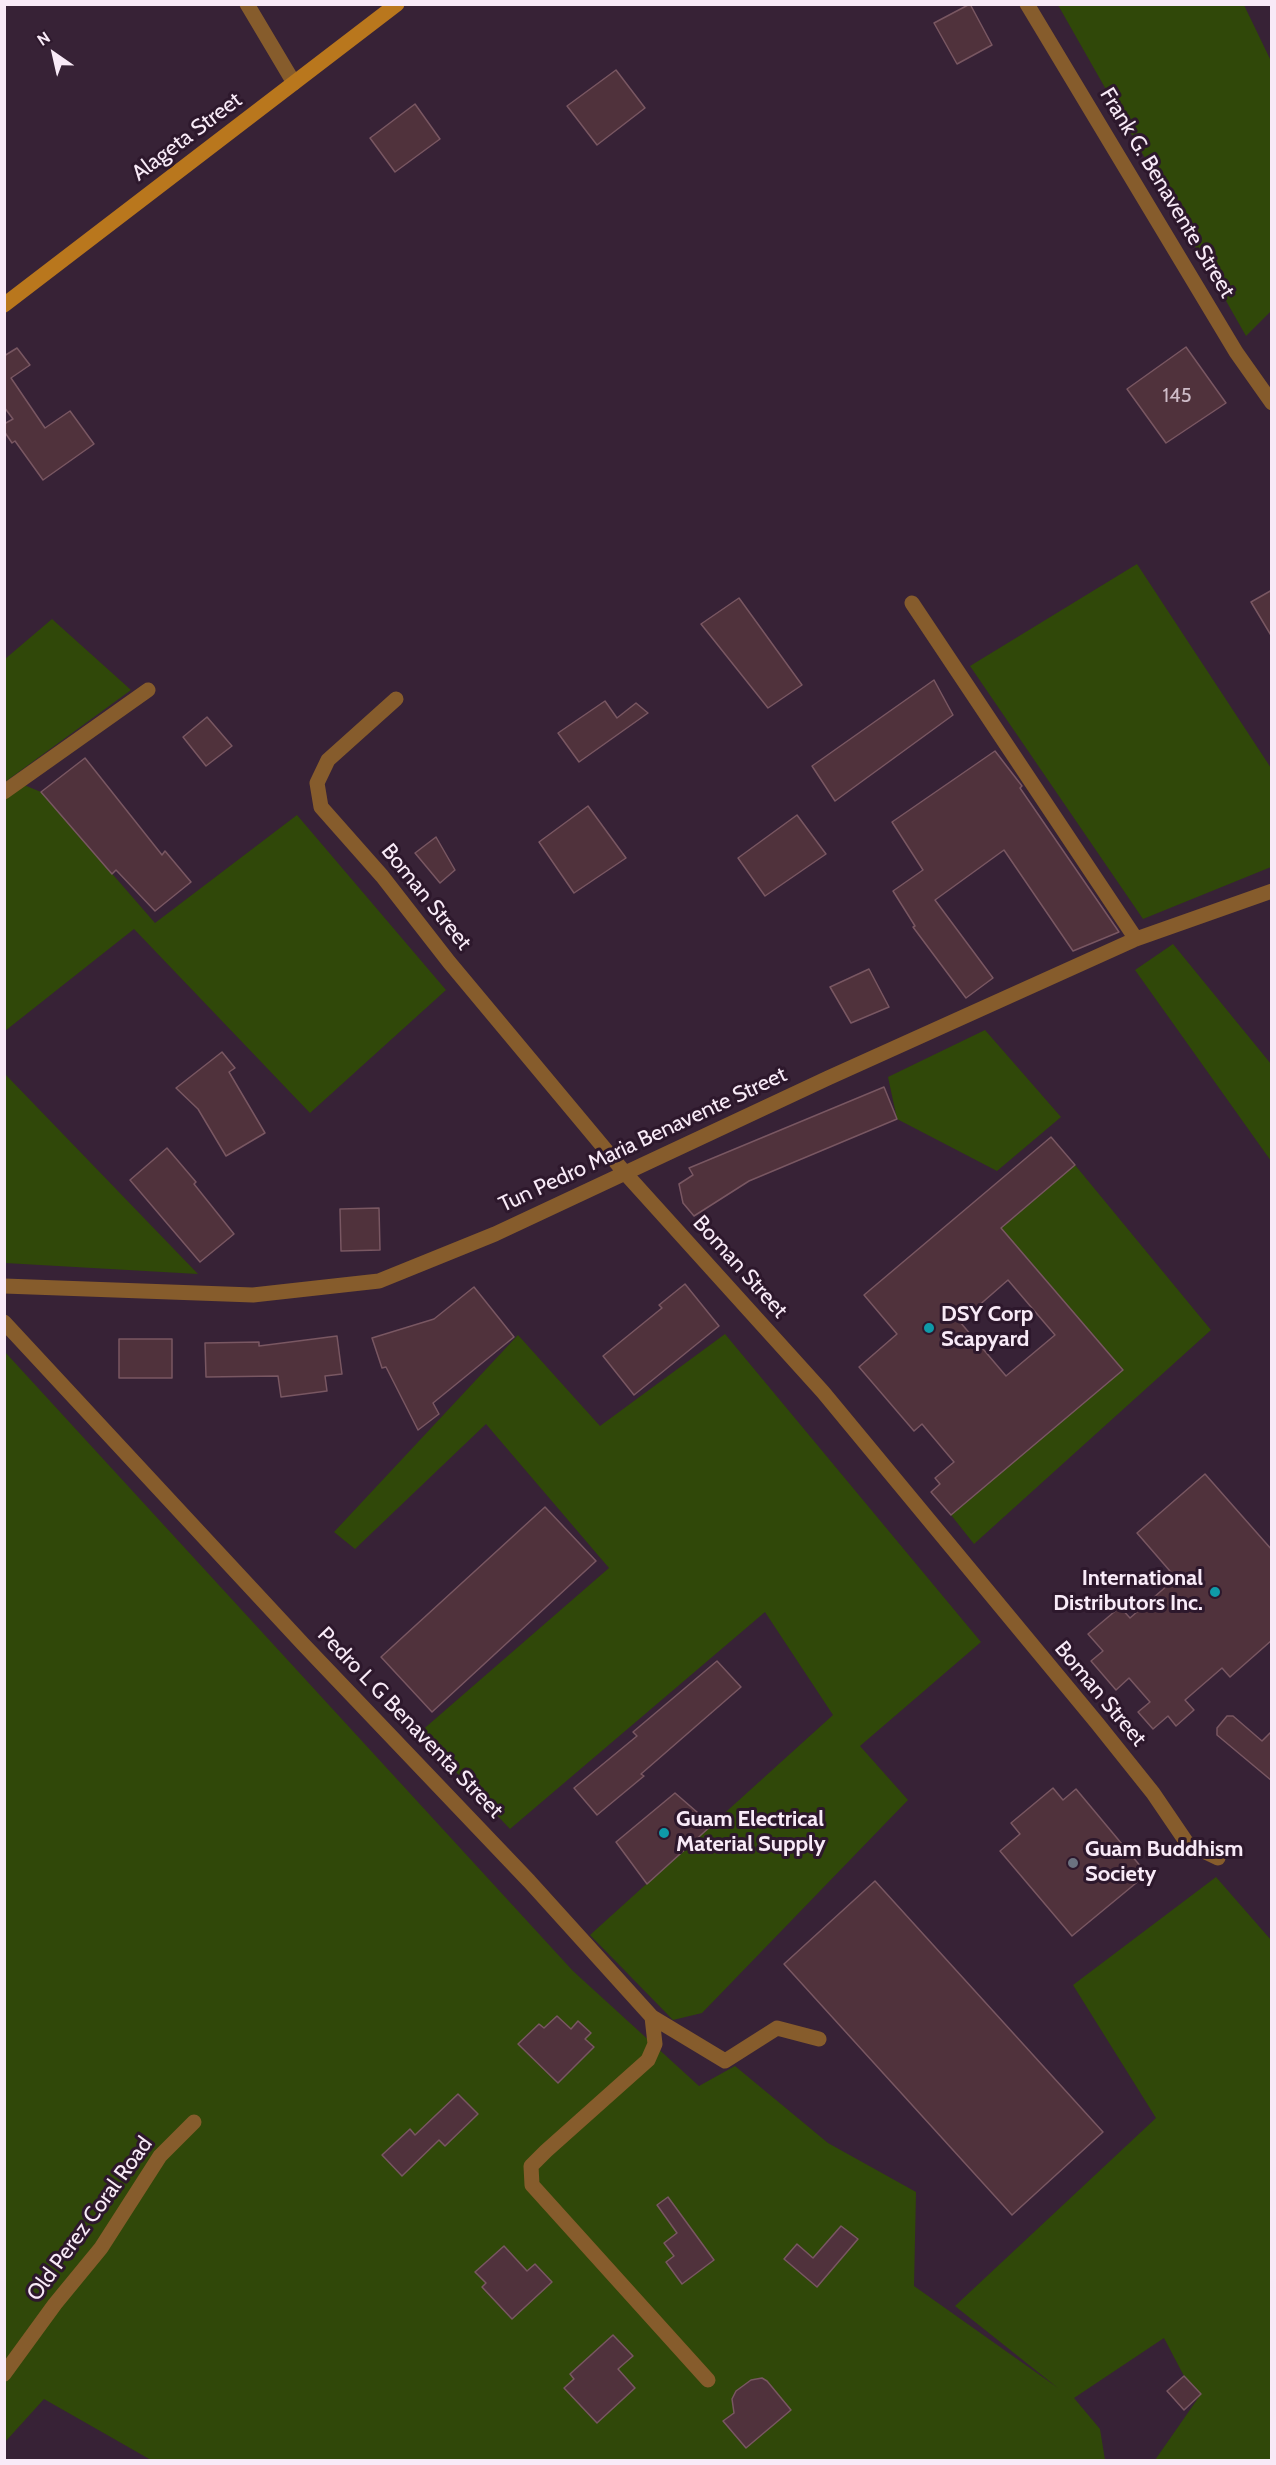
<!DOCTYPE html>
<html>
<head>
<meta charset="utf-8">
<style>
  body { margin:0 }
  #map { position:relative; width:1276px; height:2465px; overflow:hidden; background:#372236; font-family:Cabin,sans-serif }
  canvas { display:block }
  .frame { position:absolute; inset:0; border:6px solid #f8eaf7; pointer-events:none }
  .north { position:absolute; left:24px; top:24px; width:60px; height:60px; -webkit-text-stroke:4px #2d182c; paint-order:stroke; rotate:326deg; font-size:16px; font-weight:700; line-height:24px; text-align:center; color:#f8eaf7 }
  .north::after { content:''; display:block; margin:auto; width:21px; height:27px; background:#f8eaf7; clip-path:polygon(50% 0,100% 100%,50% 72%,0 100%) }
</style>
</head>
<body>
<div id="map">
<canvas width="1276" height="2465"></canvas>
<div class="frame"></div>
<div class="north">N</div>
</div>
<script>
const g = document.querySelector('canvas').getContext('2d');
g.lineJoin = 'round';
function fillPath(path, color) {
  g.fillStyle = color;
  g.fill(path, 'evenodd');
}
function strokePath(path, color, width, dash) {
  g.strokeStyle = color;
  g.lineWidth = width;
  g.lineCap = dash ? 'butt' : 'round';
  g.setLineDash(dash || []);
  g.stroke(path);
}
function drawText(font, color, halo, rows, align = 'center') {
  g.font = font + ' Cabin,sans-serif';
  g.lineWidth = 6;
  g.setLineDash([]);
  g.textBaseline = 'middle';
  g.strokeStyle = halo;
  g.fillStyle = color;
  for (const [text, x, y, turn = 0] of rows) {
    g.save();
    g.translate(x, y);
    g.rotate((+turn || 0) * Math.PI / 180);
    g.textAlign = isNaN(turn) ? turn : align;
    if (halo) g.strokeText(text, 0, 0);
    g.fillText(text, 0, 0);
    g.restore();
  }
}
fillPath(new Path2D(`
  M1058 5H1244L1271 61V311L1246 336Z
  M1137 564 1271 768V867L1143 919 970 666Z
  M52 619 131 690 5 782V659Z
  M24 785 41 792 155 923 297 815 446 990 310 1113 134 929 5 1031 4 800Z
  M1173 944 1271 1064V1161L1135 970Z
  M985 1030 1061 1117 997 1171 897 1119 888 1077Z
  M4 1074H5L198 1274 5 1263Z
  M1075 1165 1211 1330 974 1544 951 1515 1122 1370 1001 1228Z
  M725 1334 981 1642 860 1746 908 1800 702 2013 673 2020 590 1935 833 1715 765 1612 510 1829 419 1733 609 1568 486 1424 355 1549 334 1532 518 1335 600 1426Z
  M5 1352 573 1971 699 2086 735 2066 828 2143 916 2192 914 2286 1058 2388 955 2306 1156 2118 1073 1985 1216 1877 1271 1940V2460H1155L1201 2394 1184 2376 1164 2338 1074 2398 1100 2429 1105 2460H151L44 2399 5 2442Z`), '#304809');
const building = new Path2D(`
  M970 4 992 45 957 64 934 23Z
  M616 70 645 108 597 145 567 106Z
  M415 104 440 139 395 172 370 138Z
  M1186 347 1226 403 1166 443 1127 389Z
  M17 348 30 365 11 378 45 428 70 411 94 444 43 480 15 441 12 443 4 431V424L13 419 4 407V356Z
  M1272 590V637L1251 602Z
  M739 598 802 685 768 708 701 624Z
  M934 680 953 715 835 801 812 766Z
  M605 701 617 718 636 703 648 713 579 762 558 733Z
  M207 717 232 746 206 766 183 737Z
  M995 751 1022 786 1020 788 1119 932 1073 951 1004 850 935 900 993 978 966 998 913 927 915 926 893 891 923 870 892 822Z
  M85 758 162 855 165 851 191 882 155 911 116 870 112 874 41 792Z
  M588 806 626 858 574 893 539 842Z
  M797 815 826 854 765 896 738 858Z
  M436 837 455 870 440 883 415 853Z
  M869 969 889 1007 851 1023 830 987Z
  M222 1052 235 1068 229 1072 265 1133 226 1156 198 1109 176 1088Z
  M884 1087 897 1119 749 1181 694 1216 683 1203 679 1184 693 1175 689 1168Z
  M1051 1137 1075 1165 1001 1228 1123 1370 951 1515 931 1492 940 1484 935 1478 954 1462 922 1424 914 1431 859 1367 897 1334 864 1295ZM1008 1280 1055 1335 1006 1376 960 1322Z
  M167 1148 196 1182 194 1184 234 1234 200 1262 130 1180Z
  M379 1208 380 1250 341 1251 340 1209Z
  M685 1284 719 1326 634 1395 603 1356 662 1308 659 1305Z
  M474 1287 514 1337 433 1403 439 1414 418 1430 386 1367 382 1368 372 1338 434 1319Z
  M337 1336 342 1374 325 1376 327 1391 281 1397 278 1376 206 1377 205 1343 259 1342V1346Z
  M119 1339H172V1378H119Z
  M1205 1474 1272 1550V1640L1230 1677 1222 1668 1185 1700 1194 1710 1176 1726 1168 1716 1153 1729 1138 1712 1150 1702 1129 1678 1116 1690 1091 1661 1103 1651 1088 1634 1120 1607 1130 1618 1176 1578 1137 1533Z
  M545 1507 596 1561 432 1712 381 1657Z
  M717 1661 741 1687 641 1774 644 1776 597 1815 574 1788 637 1736 633 1732Z
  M1227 1716H1233L1262 1741 1272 1731V1781L1217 1735V1728Z
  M1053 1788 1063 1800 1076 1789 1147 1874 1072 1936 1000 1851 1020 1834 1011 1823Z
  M675 1793 712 1825 647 1884 616 1842Z
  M875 1881 1103 2132 1012 2215 784 1964Z
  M557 2016 571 2029 578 2021 591 2033 585 2039 594 2047 558 2083 518 2044 539 2024 544 2028Z
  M458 2094 478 2114 445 2146 439 2140 402 2176 382 2155 410 2129 415 2135Z
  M668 2197 714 2260 682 2284 666 2262 674 2256 664 2243 677 2233 657 2205Z
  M841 2226 858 2239 817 2287 784 2259 797 2244 813 2258Z
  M504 2246 527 2271 535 2264 552 2282 512 2319 482 2287 486 2283 475 2272Z
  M613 2335 633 2356 618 2369 635 2388 597 2423 564 2388 574 2379 570 2374Z
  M1184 2376 1201 2394 1184 2410 1167 2391Z
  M762 2378 767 2381 791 2410 746 2448 723 2421 734 2413 732 2399 736 2391 751 2380Z`);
fillPath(building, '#50323c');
strokePath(building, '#795762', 1.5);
strokePath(new Path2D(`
  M247 4 294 83
  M1027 4 1236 352 1272 403
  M912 603 1136 939
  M396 699 328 760 317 783 321 807 382 876 449 962 625 1173 823 1392 1097 1723 1153 1793 1187 1843 1218 1858
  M4 792 148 690
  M4 1286 253 1295 379 1281 495 1234 828 1078 1136 939 1272 891
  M4 1322 303 1644 529 1881 652 2017 725 2061 777 2028 819 2039
  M652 2017 655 2044 648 2060 546 2151 531 2166 532 2185 708 2380
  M4 2374 55 2304 101 2248 160 2156 194 2122`), '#865c2c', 15);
strokePath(new Path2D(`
  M4 305 397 4`), '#b9771d', 15);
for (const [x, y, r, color] of [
  [929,1328,6,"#0f9aa8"],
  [1215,1592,6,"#0f9aa8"],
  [664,1833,6,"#0f9aa8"],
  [1073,1863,6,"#6b7280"]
]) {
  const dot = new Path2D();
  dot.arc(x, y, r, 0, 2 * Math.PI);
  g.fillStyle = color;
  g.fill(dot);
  strokePath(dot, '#2d182c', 2);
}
drawText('20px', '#cebcc8', null, [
  ["145",1177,396]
]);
drawText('22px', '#f8eaf7', '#2d182c', [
  ["Alageta Street",187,137,-37],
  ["Frank G. Benavente Street",1167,193,59],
  ["Boman Street",426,897,51],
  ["Tun Pedro Maria Benavente Street",643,1140,-25],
  ["Boman Street",740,1267,48],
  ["Boman Street",1100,1694,50],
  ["Pedro L G Benaventa Street",410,1723,46],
  ["Old Perez Coral Road",90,2219,-54]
]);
drawText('bold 22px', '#f8eaf7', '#2d182c', [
  ["DSY Corp",941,1315],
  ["Scapyard",941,1340],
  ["International",1203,1579,"right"],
  ["Distributors Inc.",1203,1604,"right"],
  ["Guam Electrical",676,1820],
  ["Material Supply",676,1845],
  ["Guam Buddhism",1085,1850],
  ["Society",1085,1875]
], 'left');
</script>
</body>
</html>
